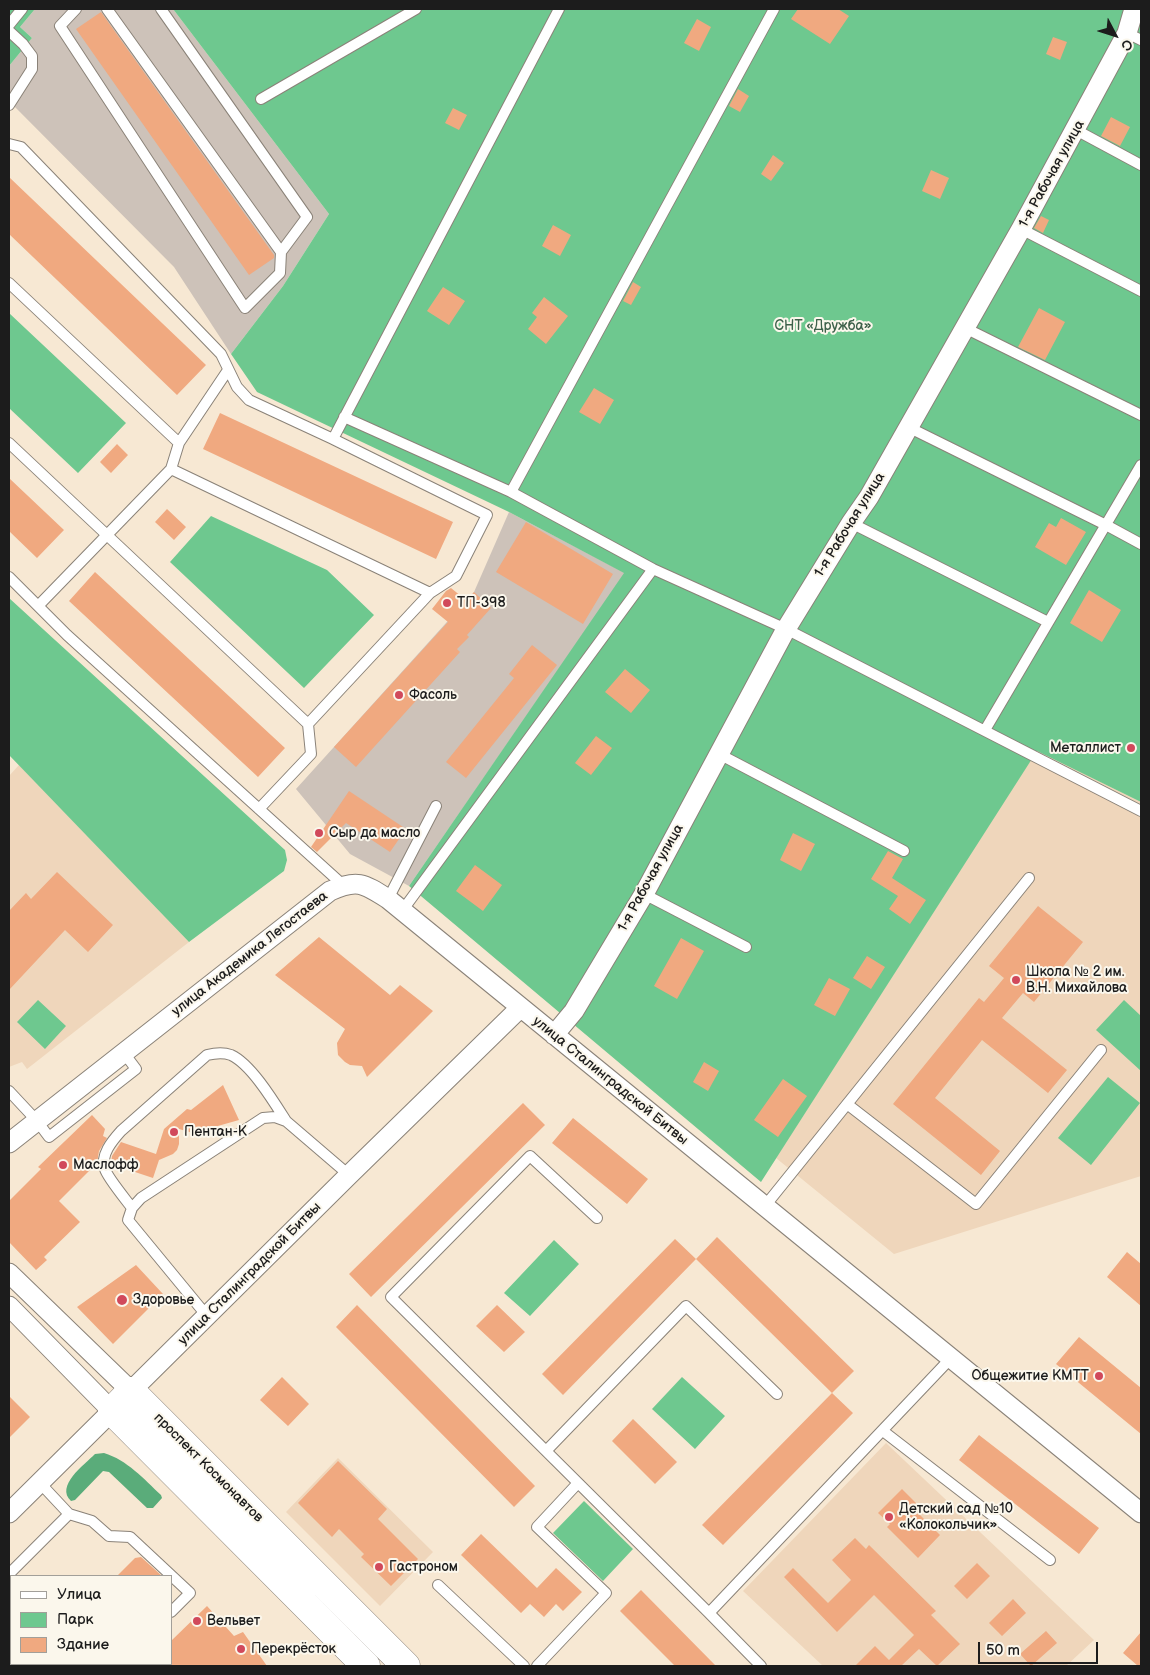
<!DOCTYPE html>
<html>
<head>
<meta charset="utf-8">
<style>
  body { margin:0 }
  #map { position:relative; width:1150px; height:1675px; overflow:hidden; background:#f7e8d3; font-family:"Balsamiq Sans",sans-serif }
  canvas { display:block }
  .frame { position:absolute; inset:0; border:10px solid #1c1c1c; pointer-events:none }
  .legend { position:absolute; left:10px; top:1575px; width:162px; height:90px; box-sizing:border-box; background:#fbf7ec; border:1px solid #a29f99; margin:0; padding:6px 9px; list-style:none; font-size:15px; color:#1c1c1c }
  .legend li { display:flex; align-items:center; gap:10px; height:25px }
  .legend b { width:25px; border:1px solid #a29f99 }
  .north { position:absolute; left:1090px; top:10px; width:50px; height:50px; -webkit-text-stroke:4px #fbf7ec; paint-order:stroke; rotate:130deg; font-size:14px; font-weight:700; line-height:20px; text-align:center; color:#1c1c1c }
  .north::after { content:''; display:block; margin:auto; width:18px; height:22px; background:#1c1c1c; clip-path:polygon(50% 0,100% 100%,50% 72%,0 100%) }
  .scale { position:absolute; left:978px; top:1642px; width:120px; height:22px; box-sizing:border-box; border:2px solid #1c1c1c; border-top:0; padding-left:6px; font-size:15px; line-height:18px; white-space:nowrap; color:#1c1c1c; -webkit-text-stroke:4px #fbf7ec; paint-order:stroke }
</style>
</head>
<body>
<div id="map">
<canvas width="1150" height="1675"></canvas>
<div class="frame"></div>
<ul class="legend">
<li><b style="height:6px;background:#fff"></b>Улица</li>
<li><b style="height:14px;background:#6ec88f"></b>Парк</li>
<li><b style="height:14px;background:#f0a980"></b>Здание</li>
</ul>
<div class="north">С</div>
<div class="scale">50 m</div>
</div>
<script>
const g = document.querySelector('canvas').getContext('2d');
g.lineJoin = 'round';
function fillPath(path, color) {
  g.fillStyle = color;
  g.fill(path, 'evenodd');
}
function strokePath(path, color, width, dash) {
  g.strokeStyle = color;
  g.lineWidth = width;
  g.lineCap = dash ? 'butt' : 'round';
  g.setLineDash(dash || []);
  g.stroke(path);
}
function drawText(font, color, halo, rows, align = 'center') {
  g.font = font + ' "Balsamiq Sans",sans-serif';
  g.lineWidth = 4;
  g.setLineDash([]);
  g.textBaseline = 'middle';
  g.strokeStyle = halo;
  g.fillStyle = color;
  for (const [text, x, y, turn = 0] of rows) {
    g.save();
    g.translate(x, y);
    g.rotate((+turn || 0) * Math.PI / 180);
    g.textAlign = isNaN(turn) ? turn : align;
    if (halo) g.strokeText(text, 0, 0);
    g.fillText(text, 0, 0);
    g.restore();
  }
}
fillPath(new Path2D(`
  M1037 750 1141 802V1176L894 1254 776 1158Z
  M19 765 189 942 27 1069 22 1062 9 1067V776Z
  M886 1443 1094 1640 1066 1666H823L743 1591Z
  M338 1458 433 1552 380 1606 286 1512Z`), '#efd6bb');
fillPath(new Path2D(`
  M35 9H173L329 214 283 286 231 354 174 267 11 103 9 105V66L32 38 20 27Z
  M509 512 625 573 409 886 350 854 296 789 474 592Z`), '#cdc2b9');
fillPath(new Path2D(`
  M9 9H35L20 27 32 38 9 66Z
  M173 9H1141V802L1037 751 761 1182 409 886 624 573 509 512 257 392 231 354 283 286 329 214Z
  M9 313 126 423 78 473 9 408Z
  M211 516 327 570 374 615 304 688 170 562Z
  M9 598 285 850 287 860 284 871 189 942 9 755Z
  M38 1000 66 1026 45 1049 17 1022Z
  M1124 1000 1141 1016V1071L1096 1030Z
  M1108 1077 1140 1103 1091 1165 1058 1138Z
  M554 1240 579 1264 530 1316 504 1293Z
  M682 1377 725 1416 695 1449 652 1409Z
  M584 1501 633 1549 603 1581 553 1533Z`), '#6ec88f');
fillPath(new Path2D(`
  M104 1453C127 1460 144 1479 161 1495L162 1498 153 1508H147L109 1472 103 1471 75 1500 71 1501C55 1486 84 1465 95 1454Z`), '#5aac7a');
fillPath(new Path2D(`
  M798 9H838L849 16 830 44 791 19Z
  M101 12 274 255V258L249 275 76 29Z
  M697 19 711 27 699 51 684 43Z
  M1053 37 1067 42 1060 60 1046 54Z
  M738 89 749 96 740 112 729 106Z
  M453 108 467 115 459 130 445 123Z
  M1111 117 1130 127 1120 146 1101 136Z
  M773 155 784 163 771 181 761 174Z
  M931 170 949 178 940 199 922 191Z
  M9 177 206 365 177 395 9 234Z
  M1041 216 1049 220 1043 233 1034 228Z
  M553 225 571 235 560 256 542 246Z
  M633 282 641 287 631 305 623 301Z
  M443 287 465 301 449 325 427 311Z
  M544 297 568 316 546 344 528 329 537 317 532 313Z
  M1039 308 1065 322 1045 360 1018 347Z
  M594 388 614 400 600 424 579 412Z
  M220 413 453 522 436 559 203 449Z
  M117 444 128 455 111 473 100 462Z
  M9 478 64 530 37 558 9 531Z
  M167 509 186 527 174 540 155 522Z
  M1061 518 1086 532 1066 565 1035 547 1049 523 1056 527Z
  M526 522 613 574 583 624 496 572Z
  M95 572 285 748 258 777 69 601Z
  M451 588 467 601 474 592 491 608 467 635 469 637 457 649 460 652 356 767 334 747 448 622 432 609 446 591Z
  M1089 590 1121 610 1102 642 1070 623Z
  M532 645 557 665 466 778 446 762 514 678 509 674Z
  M625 669 650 690 631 713 605 692Z
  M596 736 612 748 591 775 575 763Z
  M349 791 406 829 390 852 346 823 317 852 311 847Z
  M793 833 815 844 801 871 780 860Z
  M888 851 903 859 892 878 926 900 910 924 889 909 898 896 871 879Z
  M475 865 502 885 483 911 456 891Z
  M57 872 113 925 88 952 65 930 9 990V911L26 893 31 899Z
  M1038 906 1083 942 1034 1002 1023 993 1002 1018 1067 1070 1048 1093 982 1040 935 1098 1000 1151 981 1175 893 1104 979 998 984 1002 1004 978 989 966Z
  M319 937 390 995 400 985 433 1011 367 1077 362 1066 350 1065 345 1062 338 1055 337 1043 345 1029 275 975Z
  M681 938 704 951 677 999 654 986Z
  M867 956 885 967 871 989 853 978Z
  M829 978 850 989 835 1016 814 1005Z
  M704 1062 719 1071 708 1091 693 1082Z
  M783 1079 807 1096 778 1137 754 1120Z
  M223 1085 239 1120 193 1133 179 1129V1144L177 1150 173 1154 159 1160 153 1178 111 1164 112 1156 121 1142 156 1154 164 1129 187 1109 191 1110Z
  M523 1103 545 1125 371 1297 349 1274Z
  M92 1115 105 1129 103 1136 107 1138 99 1151 97 1163 59 1201 80 1222 44 1257 47 1260 36 1270 9 1242V1201L41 1169 38 1167Z
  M573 1118 648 1179 627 1204 552 1143Z
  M717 1237 854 1371 832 1393 696 1259Z
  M675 1239 696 1259 563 1395 542 1374Z
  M1127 1252 1141 1264V1306L1107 1277Z
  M136 1265 163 1294 113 1344 77 1307Z
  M357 1305 535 1486 514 1507 336 1327Z
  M497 1305 525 1332 504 1352 476 1326Z
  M1079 1337 1141 1388V1434L1056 1364Z
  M282 1377 309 1404 288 1426 260 1400Z
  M832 1393 853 1413 723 1545 702 1525Z
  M9 1396 30 1417 9 1438Z
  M633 1419 677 1462 655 1484 612 1441Z
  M979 1435 1099 1528 1079 1554 959 1460Z
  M338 1461 387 1509 378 1519 418 1559 391 1586 361 1557 364 1554 339 1529 332 1537 298 1503Z
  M902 1489 916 1503 912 1507 940 1535 918 1558 887 1527 890 1524 878 1513Z
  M481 1534 537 1588 556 1568 582 1592 563 1611 556 1604 544 1617 530 1604 521 1613 461 1555Z
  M855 1538 866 1549 869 1545 936 1611 931 1615 960 1644 937 1666 919 1649 901 1666H855L875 1646 889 1660 914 1635 874 1595 837 1632 784 1577 793 1568 828 1603 851 1580 832 1560Z
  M141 1557 162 1576H117L135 1558Z
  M977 1563 990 1576 967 1599 954 1586Z
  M641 1590 716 1666H675L620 1611Z
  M1013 1599 1026 1613 1002 1636 989 1623Z
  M207 1606 234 1636 243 1632 267 1666H171V1641Z
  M1046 1631 1057 1643 1031 1666 1020 1654Z
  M1141 1632V1666H1138L1123 1653Z`), '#f0a980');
const lane = new Path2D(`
  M76 9 60 26 245 308 280 273 281 252 307 217 161 9
  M107 9 281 252
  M9 25 22 9
  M9 31 23 44 32 56V69L9 105
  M1127 33 1141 40
  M261 99 416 9
  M1076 130 1141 165
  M9 144 21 147 221 354 237 387 249 400 333 439 487 515 456 576 430 593 308 724 311 754 259 809
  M1021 229 1141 291
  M9 283 179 443
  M965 328 1141 415
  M344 417 511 492 653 569 786 629 1141 811
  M908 427 1106 525 1141 544
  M333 439 559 9
  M9 443 308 724
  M171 469 430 593
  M511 492 774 9
  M851 523 1048 622
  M9 577 67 635 343 885
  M38 606 171 469 179 443 228 370
  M985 730 1141 465
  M719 754 904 851
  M644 894 746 947
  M388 899 436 806
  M402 911 653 569
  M9 1091 37 1121 49 1137 136 1069 124 1053
  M847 1104 976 1204 1101 1050
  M765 1206 1029 878
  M132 1208C127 1201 107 1177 105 1169 100 1155 112 1141 121 1131L207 1055C215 1053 223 1052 231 1055 251 1064 274 1102 286 1121
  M597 1218 530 1156 391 1297 709 1613
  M207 1316 128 1220 132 1208 141 1198 263 1118 275 1117 286 1121 349 1175
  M883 1431 1050 1560
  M546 1451 686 1306 777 1394
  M40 1483 69 1514 92 1521 109 1536 130 1537 190 1593 171 1612
  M9 1574 69 1514
  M438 1585 524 1666
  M118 1666 121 1664
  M537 1666 606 1593 537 1527 578 1483
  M761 1666 709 1613 951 1358`);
const street = new Path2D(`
  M554 1035 574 1011 644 894 786 629 851 523 869 497 1021 229 1127 33 1134 9
  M9 1143 330 891C357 879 363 883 388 899L1141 1513
  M9 1273 131 1391 349 1175 520 1008
  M9 1306 112 1411 9 1513`);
const secondary = new Path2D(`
  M366 1666 112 1411 131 1391 406 1666`);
strokePath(lane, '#8a8278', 12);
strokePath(street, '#8a8278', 21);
strokePath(secondary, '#8a8278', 29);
strokePath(lane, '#fff', 10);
strokePath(street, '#fff', 19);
strokePath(secondary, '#fff', 28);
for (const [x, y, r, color] of [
  [447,603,5,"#d1495b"],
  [399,695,5,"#d1495b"],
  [1131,748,5,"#d1495b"],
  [319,833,5,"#d1495b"],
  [1016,980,5,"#d1495b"],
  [174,1132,5,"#d1495b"],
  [63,1165,5,"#d1495b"],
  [122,1300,6,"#d1495b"],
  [1099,1376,5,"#d1495b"],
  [889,1517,5,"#d1495b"],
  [379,1567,5,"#d1495b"],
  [197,1621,5,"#d1495b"],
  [241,1649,5,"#d1495b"]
]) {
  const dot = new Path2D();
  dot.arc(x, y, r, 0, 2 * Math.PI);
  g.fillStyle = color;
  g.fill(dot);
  strokePath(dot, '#fbf7ec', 2);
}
drawText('14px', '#1c1c1c', '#fbf7ec', [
  ["1-я Рабочая улица",1052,174,-61],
  ["1-я Рабочая улица",850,525,-58],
  ["1-я Рабочая улица",651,878,-61],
  ["улица Академика Легостаева",250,954,-38],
  ["улица Сталинградской Битвы",610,1081,39],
  ["улица Сталинградской Битвы",250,1274,-45],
  ["проспект Космонавтов",208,1468,45]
]);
drawText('14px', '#3d614a', '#fbf7ec', [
  ["СНТ «Дружба»",823,326]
]);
drawText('14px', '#1c1c1c', '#fbf7ec', [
  ["ТП-398",457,603],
  ["Фасоль",409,695],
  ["Металлист",1121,748,"right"],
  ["Сыр да масло",329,833],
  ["Школа № 2 им.",1026,972],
  ["В.Н. Михайлова",1026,988],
  ["Пентан-К",184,1132],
  ["Маслофф",73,1165],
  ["Здоровье",133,1300],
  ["Общежитие КМТТ",1089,1376,"right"],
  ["Детский сад №10",899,1509],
  ["«Колокольчик»",899,1525],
  ["Гастроном",389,1567],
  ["Вельвет",207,1621],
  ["Перекрёсток",251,1649]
], 'left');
</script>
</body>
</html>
